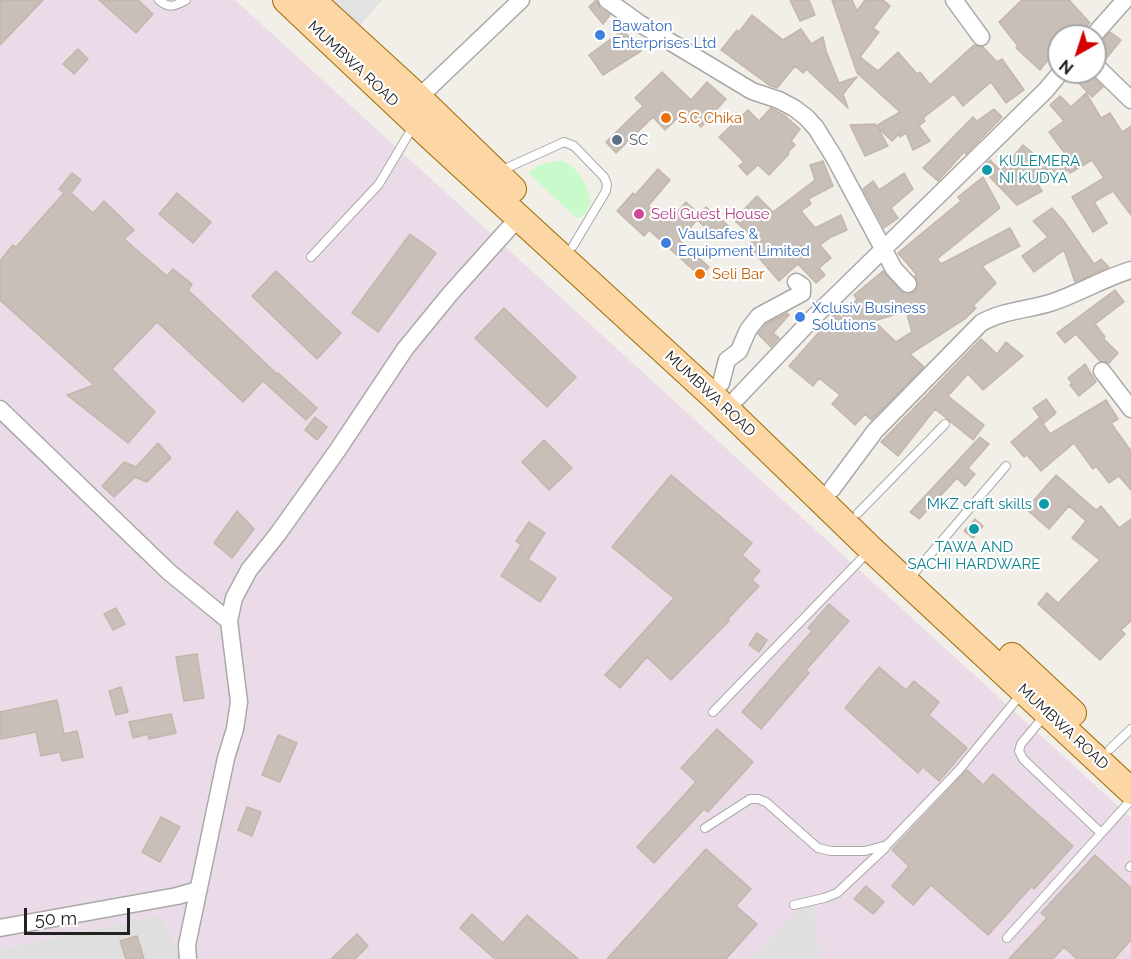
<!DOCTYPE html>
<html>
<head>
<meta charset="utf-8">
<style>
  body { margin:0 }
  #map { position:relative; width:1131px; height:959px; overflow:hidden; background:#f2efe9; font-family:Raleway,sans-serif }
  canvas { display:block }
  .north { position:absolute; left:1047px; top:24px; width:60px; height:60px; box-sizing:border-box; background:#fff; border:2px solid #a7a7a7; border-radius:50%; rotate:219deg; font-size:16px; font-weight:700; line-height:24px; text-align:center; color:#222 }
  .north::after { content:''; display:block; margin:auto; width:21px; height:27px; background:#d40000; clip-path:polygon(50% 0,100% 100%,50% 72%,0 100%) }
  .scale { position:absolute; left:24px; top:908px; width:106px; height:27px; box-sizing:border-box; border:3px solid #222; border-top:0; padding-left:8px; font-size:18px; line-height:21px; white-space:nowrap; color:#222; -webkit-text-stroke:4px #fff; paint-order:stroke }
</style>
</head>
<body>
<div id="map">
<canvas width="1131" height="959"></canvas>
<div class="north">N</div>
<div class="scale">50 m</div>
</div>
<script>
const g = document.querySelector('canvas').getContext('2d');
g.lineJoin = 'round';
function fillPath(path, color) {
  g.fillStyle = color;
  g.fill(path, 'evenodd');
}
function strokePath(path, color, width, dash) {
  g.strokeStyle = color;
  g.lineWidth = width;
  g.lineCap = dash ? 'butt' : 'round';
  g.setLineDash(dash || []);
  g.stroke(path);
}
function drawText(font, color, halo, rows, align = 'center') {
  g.font = font + ' Raleway,sans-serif';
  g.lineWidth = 4.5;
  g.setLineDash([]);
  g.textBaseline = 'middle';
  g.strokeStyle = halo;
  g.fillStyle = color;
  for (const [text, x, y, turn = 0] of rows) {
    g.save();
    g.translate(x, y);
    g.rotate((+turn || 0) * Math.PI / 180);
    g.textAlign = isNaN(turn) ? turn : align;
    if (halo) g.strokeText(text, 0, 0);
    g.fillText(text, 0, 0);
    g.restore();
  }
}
fillPath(new Path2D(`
  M813 894 820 959H750Z
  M161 915 181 959H0V949Z`), '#e0dfdf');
fillPath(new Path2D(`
  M0 0H235L1131 818V959H820L813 895 750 959H181L161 915 0 949Z`), '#ebdbe8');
fillPath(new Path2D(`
  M563 161C583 173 584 180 591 201L586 213 578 219 528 173C538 163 549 162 563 161Z`), '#c8facc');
fillPath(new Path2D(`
  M329 0H382L358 28Z`), '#e2e2e2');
const building = new Path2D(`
  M0 0H43L0 45Z
  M99 0H138L153 14 136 33Z
  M596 0 600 8 610 15 603 24 589 7Z
  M790 0H809L815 15 800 21Z
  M832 0H852L857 11 865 0H883L890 6 873 28 879 32 860 57 878 71 898 52 917 74 920 72 930 85 974 45 983 47 997 62 1002 59 1024 90 1006 103 991 82 963 106 954 94 923 118 925 121 919 126 930 141 913 150 906 133 900 137 899 134 892 141 878 128 888 146 865 156 850 125 875 124 876 126 900 112 857 73Z
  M1022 0H1069L1090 23 1078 34 1073 28 1068 36H1059V46L1040 70 1016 48 1018 46 999 22Z
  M752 15 783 40 801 29 811 44 823 37 826 51 839 83 857 77 843 94 848 108 806 69 803 73 795 66 777 88 769 85 721 50 737 30 739 32Z
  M623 30 641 51 603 75 589 55Z
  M1110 32 1121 40 1105 60 1095 55V48Z
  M78 49 88 59 74 74 63 64Z
  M662 72 691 100 707 82 726 99 701 127 684 112 665 130 653 117 616 153 606 142 643 106 635 98Z
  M1071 72H1087L1103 87 1092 97 1071 75Z
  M1086 93 1101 118 1110 113 1122 132 1131 126V215L1113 191 1094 202 1107 223 1093 232 1072 197 1104 178 1092 160 1070 173 1068 170 1037 183 1042 191 1017 205 981 168 990 160 1001 171 1023 145 1046 164 1066 155 1049 132 1064 121 1050 105 1060 96 1071 107Z
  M771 108 785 116 800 129 791 141 795 145 788 152 789 154 769 175 758 165 747 175 739 166 744 162 719 137 748 110 759 121Z
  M994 109 1002 117 966 154 964 152 938 181 923 168 973 117 977 121Z
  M823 161 833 186 808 199 811 204 801 211 815 228 841 215 847 230 831 237 820 245 831 258 819 268 825 275 816 283 798 264 779 281 748 245 755 239 734 220 757 196 773 212 815 180 810 165Z
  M658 169 670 180 648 206 668 223 686 202 699 214 706 207 730 227 720 240 697 220 679 240 709 267 700 276 649 230 644 236 617 211 633 193 635 195Z
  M72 173 81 180 71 193 93 213 104 201 134 230 124 239 167 276 173 269 192 284 188 290 277 374 278 373 317 408 306 420 263 381 243 402 157 322 112 369 155 412 128 443 67 395 94 385 0 300V261L13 245 16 247 64 193 59 189Z
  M904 173 913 189 891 208 898 218 884 228 863 189 873 181 879 190Z
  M983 177 1000 208 937 259 941 264 1010 228 1020 246 982 266 996 283 973 306 976 308 966 318 910 354 924 367 871 420 865 414 855 425 832 404 840 395 819 378 813 386 789 366 836 313 842 318 857 299 854 295 883 271 904 294H911L916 291 918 286 915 276 917 275 898 253 961 201 958 197ZM906 311 912 332 896 342 874 321Z
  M177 193 211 222 193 243 159 214Z
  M1052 208 1063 220 1094 264 1101 259 1109 267 1075 282 1064 250 1034 272 1022 256 1048 237 1033 221Z
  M410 234 436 253 378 332 352 313Z
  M276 271 341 333 317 359 252 296Z
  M1115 290 1124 302 1095 324 1105 337 1103 338 1118 353 1109 363 1100 361 1076 334 1065 343 1057 333Z
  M504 308 576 377 547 407 475 338Z
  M787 313 789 315 773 333 779 338 771 347 758 334 766 324Z
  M981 339 997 354 1006 342 1023 356 983 390 968 374 948 396 984 425 973 440 935 409 898 456 881 442Z
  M1085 364 1096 382 1079 396 1070 385 1072 383 1068 378Z
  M1046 399 1056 413 1044 423 1033 408Z
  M1106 400 1118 419 1111 423 1131 451V490L1119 476 1109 483 1096 466 1093 469 1074 443 1041 471 1027 455 1024 457 1011 442 1039 418 1050 434Z
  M315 417 327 427 317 440 305 430Z
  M980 437 989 444 968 468 975 474 965 486 957 478 919 519 910 512Z
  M544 440 572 468 549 490 522 462Z
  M158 443 171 458 147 482 135 477 114 497 102 486 124 462 136 467Z
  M671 475 752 543 742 555 760 571 752 580 759 586 727 620 729 621 671 680 647 657 620 688 605 675 674 598 612 547Z
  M1056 475 1096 510 1101 506 1119 528 1131 519V621L1121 630 1125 634 1100 660 1038 604 1047 593 1058 603 1100 560 1072 538 1086 521 1069 506 1049 529 1026 509Z
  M237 511 254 529 232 558 214 543Z
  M975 519 983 526 973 538 964 531Z
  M529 522 545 533 528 559 556 578 540 602 501 576 521 545 516 541Z
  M829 604 849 621 806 670 809 673 761 729 742 712 812 631 808 628Z
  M116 608 125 624 113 630 104 614Z
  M757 633 767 640 759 652 749 645Z
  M197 654 204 698 184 701 176 657Z
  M879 667 906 690 914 681 939 702 929 715 967 748 939 781 923 767 918 773 845 708Z
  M121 687 128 712 116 715 109 691Z
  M57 700 64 734 77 731 83 757 62 761 60 752 41 756 36 732 1 739 0 712Z
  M171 714 176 733 149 739 148 734 133 738 129 722Z
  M717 729 753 762 708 812 704 809 654 863 637 847 696 782 681 768Z
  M278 735 297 743 280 782 262 775Z
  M967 770 983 785 993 774 1073 846 1034 889 1031 887 988 935 931 885 913 905 892 886 909 866 892 850Z
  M247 807 261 812 252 836 238 830Z
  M161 817 180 827 160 862 142 852Z
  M706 849 751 889 736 906 757 924 726 959H607Z
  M1095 855 1131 888V940L1114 959H1077L1064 947 1053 959H1009L1047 918 1041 913Z
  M866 886 884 902 873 914 854 899Z
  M472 914 503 943 527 915 578 959H495L460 928Z
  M357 934 368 946 355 959H331Z
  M137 936 144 959H126L120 941Z`);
fillPath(building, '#c7bfb8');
strokePath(building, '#c4b6ab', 1.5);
const service = new Path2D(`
  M159 0C169 9 175 6 186 0
  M500 171 564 142 574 146 604 177 607 184 606 191 573 246
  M311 257 379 184 414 125
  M858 513 945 424
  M910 578 1006 466
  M713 712 869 551
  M1045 715 1021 744 1019 751 1023 759 1101 833
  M1110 749 1131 729
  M705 828 750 799H758L766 802 818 848 831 851H865L887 845 959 770 1022 693
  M1130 867 1131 866
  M794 905 824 898 837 893 885 848
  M1007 938 1131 800`);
const minor = new Path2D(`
  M607 0 639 23 752 91 779 100 794 108 806 117 816 128 834 157 894 269 908 284
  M954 0 981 37
  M1093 36 1125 0
  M1095 65 1131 100
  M413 103 521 0
  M1102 371 1131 409
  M721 383 727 360 739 351 748 330 759 316 802 293V286L796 282
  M737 398 814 317 1046 90 1061 72
  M0 409 169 572 229 621
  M832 489 875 431 981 323C1003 310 1029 310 1053 302 1080 293 1104 278 1131 270
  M0 928 177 896 198 890
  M188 959 187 945 226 758 235 729 239 702 229 621 234 598 249 570 277 535 337 451 405 349 450 294 519 217`);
const primary = new Path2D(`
  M286 0 431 137 713 396 871 549 1131 791
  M312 0 418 97 513 189
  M1012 656 1073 713`);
strokePath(service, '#a9a9a9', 10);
strokePath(minor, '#a9a9a9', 19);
strokePath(primary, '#a06b00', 28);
strokePath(service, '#fff', 8);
strokePath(minor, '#fff', 16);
strokePath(primary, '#fcd6a4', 26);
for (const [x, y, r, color] of [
  [600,35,6,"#3f7fe0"],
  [666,118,6,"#e8710a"],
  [617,140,6,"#5c6f8a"],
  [987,170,6,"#0f9aa8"],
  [639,214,6,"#d1479c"],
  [666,243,6,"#3f7fe0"],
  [700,274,6,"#e8710a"],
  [800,317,6,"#3f7fe0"],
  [1044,504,6,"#0f9aa8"],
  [974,529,6,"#0f9aa8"]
]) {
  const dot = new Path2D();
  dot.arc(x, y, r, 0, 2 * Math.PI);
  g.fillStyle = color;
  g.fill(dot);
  strokePath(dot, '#fff', 2);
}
drawText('15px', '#366cbe', '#fff', [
  ["Bawaton",612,26],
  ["Enterprises Ltd",612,43],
  ["Vaulsafes &",678,234],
  ["Equipment Limited",678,251],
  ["Xclusiv Business",812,308],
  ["Solutions",812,325]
], 'left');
drawText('15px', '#222', '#fff', [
  ["MUMBWA ROAD",353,64,43],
  ["MUMBWA ROAD",710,394,43],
  ["MUMBWA ROAD",1063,727,43]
]);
drawText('15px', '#c56008', '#fff', [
  ["S.C Chika",678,118],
  ["Seli Bar",712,274]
], 'left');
drawText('15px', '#4e5e75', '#fff', [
  ["SC",629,140]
], 'left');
drawText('15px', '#0d838f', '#fff', [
  ["KULEMERA",999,161],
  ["NI KUDYA",999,178],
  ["MKZ craft skills",1032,504,"right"],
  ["TAWA AND",974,547,"center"],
  ["SACHI HARDWARE",974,564,"center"]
], 'left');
drawText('15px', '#b23c85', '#fff', [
  ["Seli Guest House",651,214]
], 'left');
</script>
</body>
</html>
